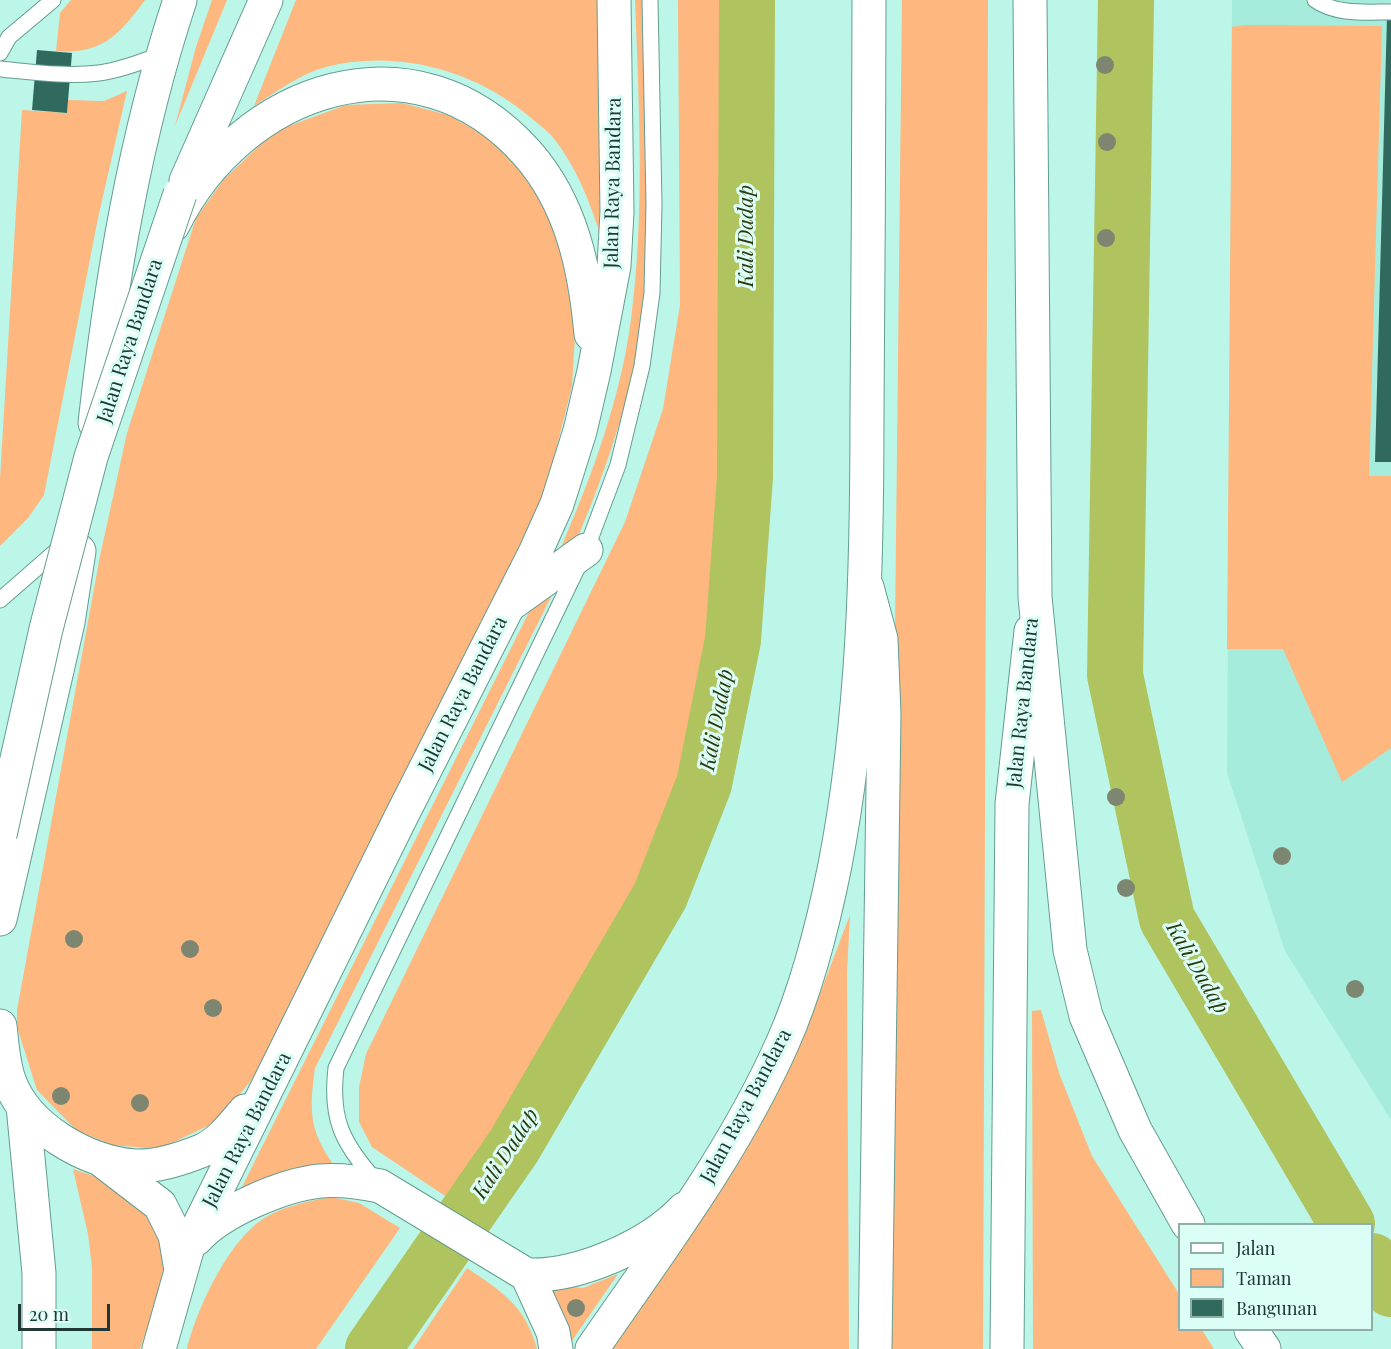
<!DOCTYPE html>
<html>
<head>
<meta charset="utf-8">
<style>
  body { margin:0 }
  #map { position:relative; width:1391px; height:1349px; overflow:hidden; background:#bbf6e9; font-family:"Playfair Display",serif }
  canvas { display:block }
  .legend { position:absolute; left:1178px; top:1223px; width:195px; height:108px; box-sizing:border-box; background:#dbfef6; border:2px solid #90afa8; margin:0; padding:8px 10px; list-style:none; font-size:18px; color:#203833 }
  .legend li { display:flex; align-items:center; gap:12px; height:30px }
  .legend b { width:30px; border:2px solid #90afa8 }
  .scale { position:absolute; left:18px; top:1304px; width:92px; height:27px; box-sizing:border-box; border:3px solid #203833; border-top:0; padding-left:8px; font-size:18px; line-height:21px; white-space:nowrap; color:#203833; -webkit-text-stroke:4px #dbfef6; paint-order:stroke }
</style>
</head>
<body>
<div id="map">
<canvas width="1391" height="1349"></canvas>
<ul class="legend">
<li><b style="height:8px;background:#fff"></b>Jalan</li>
<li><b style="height:16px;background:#fdb77f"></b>Taman</li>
<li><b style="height:16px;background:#306a5f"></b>Bangunan</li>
</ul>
<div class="scale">20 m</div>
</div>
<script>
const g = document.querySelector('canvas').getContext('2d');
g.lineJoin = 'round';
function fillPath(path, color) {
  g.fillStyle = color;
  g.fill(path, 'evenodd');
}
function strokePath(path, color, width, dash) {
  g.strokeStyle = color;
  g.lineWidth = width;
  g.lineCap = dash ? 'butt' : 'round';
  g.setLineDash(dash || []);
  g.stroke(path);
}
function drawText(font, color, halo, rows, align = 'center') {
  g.font = font + ' "Playfair Display",serif';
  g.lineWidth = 6;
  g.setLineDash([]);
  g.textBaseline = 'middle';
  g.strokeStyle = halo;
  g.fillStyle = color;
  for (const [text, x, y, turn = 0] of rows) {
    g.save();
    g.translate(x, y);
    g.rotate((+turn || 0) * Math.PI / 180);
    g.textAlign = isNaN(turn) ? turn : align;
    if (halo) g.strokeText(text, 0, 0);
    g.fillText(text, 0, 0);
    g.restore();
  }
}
fillPath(new Path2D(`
  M1232 0H1391V1120L1285 951 1227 773Z`), '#a6ecdd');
fillPath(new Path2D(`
  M71 0H145C120 34 102 55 56 51L60 13Z
  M212 0H227L175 126 196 47Z
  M296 0H599L605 249C592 208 579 169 551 135 545 129 537 123 530 117 474 70 398 49 326 67 300 74 276 92 254 106Z
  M635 0H645C646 107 653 216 641 323 631 403 602 480 571 554L562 545C593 473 621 397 631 319 645 213 639 107 635 0Z
  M678 0H740L738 477 726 637 696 781 651 891 507 1132 457 1204 372 1147 359 1122V1087L366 1054 625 522 663 409 680 305Z
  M902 0H988L983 1349H887Z
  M1245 25 1382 26 1369 476H1391V748L1342 782 1283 649H1227L1232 27Z
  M127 91 98 218 44 495 28 518 0 546V479L22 110 67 113 68 100 104 101Z
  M402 103 448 115 495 141 537 191 563 236 576 319 572 386 544 498 511 572 255 1076 216 1122 159 1149 112 1145 76 1130 37 1090 17 1027V1010L100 556 127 433 196 218 224 179 275 131 346 105Z
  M553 593 315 1068C309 1112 309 1131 336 1168H294L238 1195 532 606Z
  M850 915 847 973 849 1349H612L705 1215 769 1106 816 1004Z
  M1041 1010 1059 1073 1092 1156 1179 1294 1180 1330H1202L1214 1349H1033L1032 1011Z
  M73 1169 109 1181 155 1218 166 1259 163 1283 140 1349H92V1267L88 1234Z
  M331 1197 359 1203 400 1228 316 1349H187C197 1308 229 1239 266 1217 285 1206 309 1201 331 1197Z
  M467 1268C502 1292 525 1305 537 1349H413Z
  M618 1274 569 1345C566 1320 562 1302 544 1284L583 1288Z`), '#fdb77f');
strokePath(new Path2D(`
  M1126 0 1115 675 1167 919 1347 1224
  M1372 1261 1391 1289
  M373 1349 514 1146 660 896 704 784 733 640 745 477 747 0`), '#afc35e', 56);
fillPath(new Path2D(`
  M1387 16H1391V462H1375Z
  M37 50 72 53 67 113 32 110Z`), '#306a5f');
const service = new Path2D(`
  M1315 0C1336 15 1366 12 1391 12
  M0 53 9 37 53 0
  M0 69C32 72 66 77 99 73 121 70 142 62 162 54
  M0 600 63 545
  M376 1181C342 1143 330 1119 336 1068L586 550 618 465 642 366 652 293 654 204 650 0`);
const tertiary = new Path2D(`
  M186 181 266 0
  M173 225C241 87 415 27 527 153 572 204 585 269 591 334
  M95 423C111 280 135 136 180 0
  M867 587 881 639 884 714 875 1349
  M512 603 586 550
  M0 919 68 622 79 551
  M0 1026C2 1043 3 1063 9 1080 26 1128 86 1162 135 1166 157 1167 181 1159 201 1151 220 1143 232 1126 245 1111
  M23 1106 39 1273V1349
  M104 1162 160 1205 175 1235 181 1270
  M196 1239C221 1211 283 1185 320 1181 340 1179 360 1182 380 1186L527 1275C578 1277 649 1246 684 1209
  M527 1275 553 1332 556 1349
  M159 1349 187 1250 401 817 535 553 557 504 580 431 594 371 614 266 617 212 614 0
  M1007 1349 1012 804 1031 631`);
const primary = new Path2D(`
  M1030 0 1035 597 1070 950 1086 1016 1135 1130 1188 1224
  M1251 1330 1264 1349
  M592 1349C660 1250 734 1153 783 1042 808 986 823 925 835 865 864 714 867 565 867 412 868 275 869 137 869 0`);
strokePath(service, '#649d91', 17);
strokePath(tertiary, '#649d91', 35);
strokePath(primary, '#649d91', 35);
strokePath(service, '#fff', 15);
strokePath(tertiary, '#fff', 33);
strokePath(primary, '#fff', 33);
const tertiaryBridge = new Path2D(`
  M0 835 46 629 91 457 180 194`);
strokePath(tertiaryBridge, '#649d91', 35, []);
strokePath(tertiaryBridge, '#fff', 33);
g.fillStyle = '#7d8670';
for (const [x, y] of [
  [1105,65],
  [1107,142],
  [1106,238],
  [1116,797],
  [1282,856],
  [1126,888],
  [74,939],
  [190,949],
  [1355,989],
  [213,1008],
  [61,1096],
  [140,1103],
  [576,1308]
]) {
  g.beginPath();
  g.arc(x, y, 9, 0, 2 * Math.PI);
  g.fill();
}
drawText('20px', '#203833', '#dbfef6', [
  ["Jalan Raya Bandara",613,183,-89],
  ["Jalan Raya Bandara",130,341,-72],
  ["Jalan Raya Bandara",463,694,-63],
  ["Jalan Raya Bandara",1023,703,-84],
  ["Jalan Raya Bandara",746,1106,-62],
  ["Jalan Raya Bandara",247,1130,-63]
]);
drawText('italic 21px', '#2e360b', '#dbfef6', [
  ["Kali Dadap",746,236,-90],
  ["Kali Dadap",717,720,-79],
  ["Kali Dadap",1197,968,60],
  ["Kali Dadap",506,1154,-57]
]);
</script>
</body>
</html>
